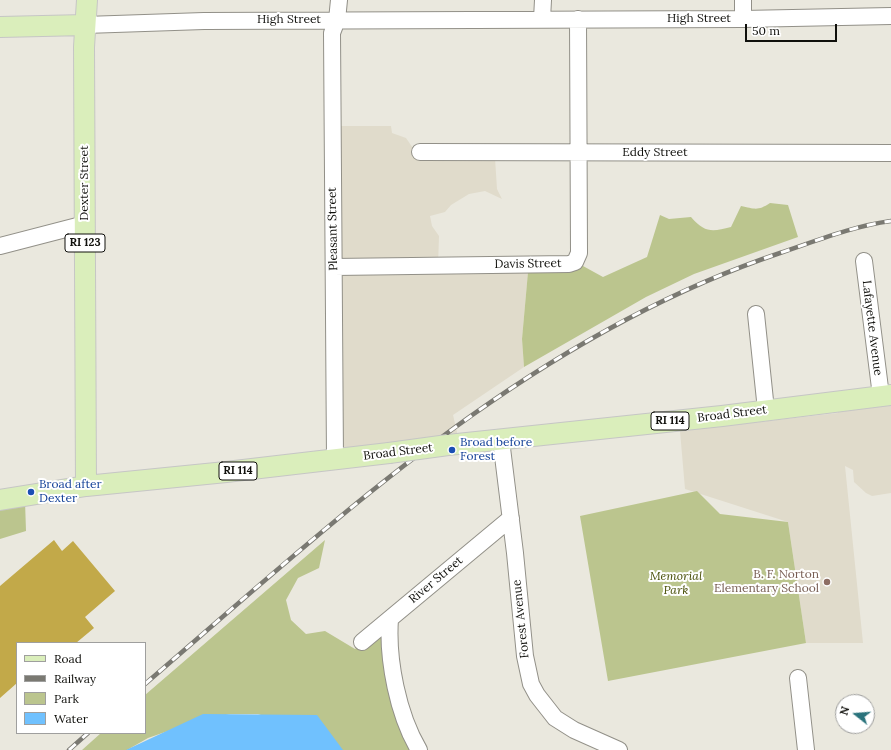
<!DOCTYPE html>
<html>
<head>
<meta charset="utf-8">
<style>
  body { margin:0 }
  #map { position:relative; width:891px; height:750px; overflow:hidden; background:#eae8de; font-family:Lora,serif }
  canvas { display:block }
  .legend { position:absolute; left:16px; top:642px; width:130px; height:92px; box-sizing:border-box; background:#fff; border:1px solid #9f9f9e; margin:0; padding:5px 7px; list-style:none; font-size:12px; color:#10100c }
  .legend li { display:flex; align-items:center; gap:8px; height:20px }
  .legend b { width:20px; border:1px solid #9f9f9e }
  .north { position:absolute; left:835px; top:694px; width:40px; height:40px; box-sizing:border-box; background:#fff; border:1px solid #9f9f9e; border-radius:50%; rotate:287deg; font-size:11px; font-weight:700; line-height:16px; text-align:center; color:#10100c }
  .north::after { content:''; display:block; margin:auto; width:14px; height:18px; background:#2a737c; clip-path:polygon(50% 0,100% 100%,50% 72%,0 100%) }
  .scale { position:absolute; left:745px; top:24px; width:92px; height:18px; box-sizing:border-box; border:2px solid #10100c; border-top:0; padding-left:5px; font-size:12px; line-height:14px; white-space:nowrap; color:#10100c; -webkit-text-stroke:3px #fff; paint-order:stroke }
</style>
</head>
<body>
<div id="map">
<canvas width="891" height="750"></canvas>
<ul class="legend">
<li><b style="height:5px;background:#daeebb"></b>Road</li>
<li><b style="height:5px;background:#7a7972"></b>Railway</li>
<li><b style="height:11px;background:#bbc58e"></b>Park</li>
<li><b style="height:11px;background:#70c1fe"></b>Water</li>
</ul>
<div class="north">N</div>
<div class="scale">50 m</div>
</div>
<script>
const g = document.querySelector('canvas').getContext('2d');
g.lineJoin = 'round';
function fillPath(path, color) {
  g.fillStyle = color;
  g.fill(path, 'evenodd');
}
function strokePath(path, color, width, dash) {
  g.strokeStyle = color;
  g.lineWidth = width;
  g.lineCap = dash ? 'butt' : 'round';
  g.setLineDash(dash || []);
  g.stroke(path);
}
function drawText(font, color, halo, rows, align = 'center') {
  g.font = font + ' Lora,serif';
  g.lineWidth = 4;
  g.setLineDash([]);
  g.textBaseline = 'middle';
  g.strokeStyle = halo;
  g.fillStyle = color;
  for (const [text, x, y, turn = 0] of rows) {
    g.save();
    g.translate(x, y);
    g.rotate((+turn || 0) * Math.PI / 180);
    g.textAlign = isNaN(turn) ? turn : align;
    if (halo) g.strokeText(text, 0, 0);
    g.fillText(text, 0, 0);
    g.restore();
  }
}
fillPath(new Path2D(`
  M338 126H391L392 133 406 138 417 154 495 158 497 189 502 199 485 191 469 194 451 205 445 212 430 216 432 226 439 236 438 266 528 272 522 339 524 367 453 415 460 445 340 459Z
  M891 397V493L872 496 866 493 854 482 853 470 845 466 863 643H806L788 522 685 489 680 431 838 413 837 404Z`), '#e0dbcb');
fillPath(new Path2D(`
  M770 203 788 205 798 237 694 274 646 297 524 367 522 339 528 272 580 259 583 266 603 277 647 257 660 215 669 219 691 217C705 233 712 232 731 227L741 206C755 209 758 211 770 203Z
  M697 491 720 514 788 522 806 643 608 681 580 516Z
  M25 501 26 531 0 539V505Z
  M325 540 319 568 298 578 286 600 291 620 306 634 325 631 355 649 383 627 422 750H331L299 728 258 714H230L191 723 148 738 127 750H82L101 733H145V695Z`), '#bbc58e');
fillPath(new Path2D(`
  M203 714 317 715 343 750H126Z`), '#70c1fe');
fillPath(new Path2D(`
  M54 540 62 551 73 541 115 591 85 617 94 628 76 643H17V683L0 698V586Z`), '#c2a949');
const minor = new Path2D(`
  M542 19 543 0
  M743 19V0
  M85 25 204 21 743 19 891 16
  M420 152 891 153
  M0 246 85 224
  M864 261 881 396
  M334 267 569 264 575 262 579 253 578 19
  M756 314 766 410
  M501 440 515 553 525 656 531 684 537 695 555 718 574 730 619 750
  M335 459 332 33 337 20 339 0
  M390 619C387 660 398 715 419 750
  M362 642 511 518
  M798 678 806 750`);
const major = new Path2D(`
  M0 27 85 25
  M448 445 722 416 891 395
  M86 486 84 47 87 0
  M0 500 86 486 226 472 389 453`);
strokePath(minor, '#929088', 18);
strokePath(major, '#c6c6c5', 22);
strokePath(minor, '#fff', 16);
strokePath(major, '#daeebb', 20);
const rail = new Path2D(`
  M145 684C340 516 530 337 780 253 816 241 853 226 891 221
  M69 750 88 733`);
strokePath(rail, '#7a7972', 4.5);
strokePath(rail, '#fff', 3, [9]);
const majorBridge = new Path2D(`
  M389 453 448 445`);
strokePath(majorBridge, '#c6c6c5', 22, []);
strokePath(majorBridge, '#daeebb', 20);
for (const [x, y, r, color] of [
  [452,450,4,"#1a4fb4"],
  [31,492,4,"#1a4fb4"],
  [827,582,4,"#8d6e63"]
]) {
  const dot = new Path2D();
  dot.arc(x, y, r, 0, 2 * Math.PI);
  g.fillStyle = color;
  g.fill(dot);
  strokePath(dot, '#fff', 1.5);
}
for (const [x, y, w] of [
  [85,243,40],
  [670,421,38],
  [238,471,38]
]) {
  const box = new Path2D();
  box.roundRect(x - w / 2, y - 9, w, 18, 3);
  g.fillStyle = '#fff';
  g.fill(box);
  strokePath(box, '#10100c', 1);
}
drawText('bold 11px', '#10100c', null, [
  ["RI 123",85,243],
  ["RI 114",670,421],
  ["RI 114",238,471]
]);
drawText('12px', '#10100c', '#fff', [
  ["High Street",699,19],
  ["High Street",289,20],
  ["Eddy Street",655,153],
  ["Dexter Street",85,183,-90],
  ["Pleasant Street",333,229,-91],
  ["Davis Street",528,264,-1],
  ["Lafayette Avenue",872,328,83],
  ["Broad Street",732,414,-7],
  ["Broad Street",398,452,-7],
  ["River Street",436,580,-40],
  ["Forest Avenue",521,619,-96]
]);
drawText('12px', '#164399', '#fff', [
  ["Broad before",460,443],
  ["Forest",460,457],
  ["Broad after",39,485],
  ["Dexter",39,499]
], 'left');
drawText('12px', '#785e54', '#fff', [
  ["B. F. Norton",819,575],
  ["Elementary School",819,589]
], 'right');
drawText('italic 12px', '#474e06', '#fff', [
  ["Memorial",676,577],
  ["Park",676,591]
]);
</script>
</body>
</html>
